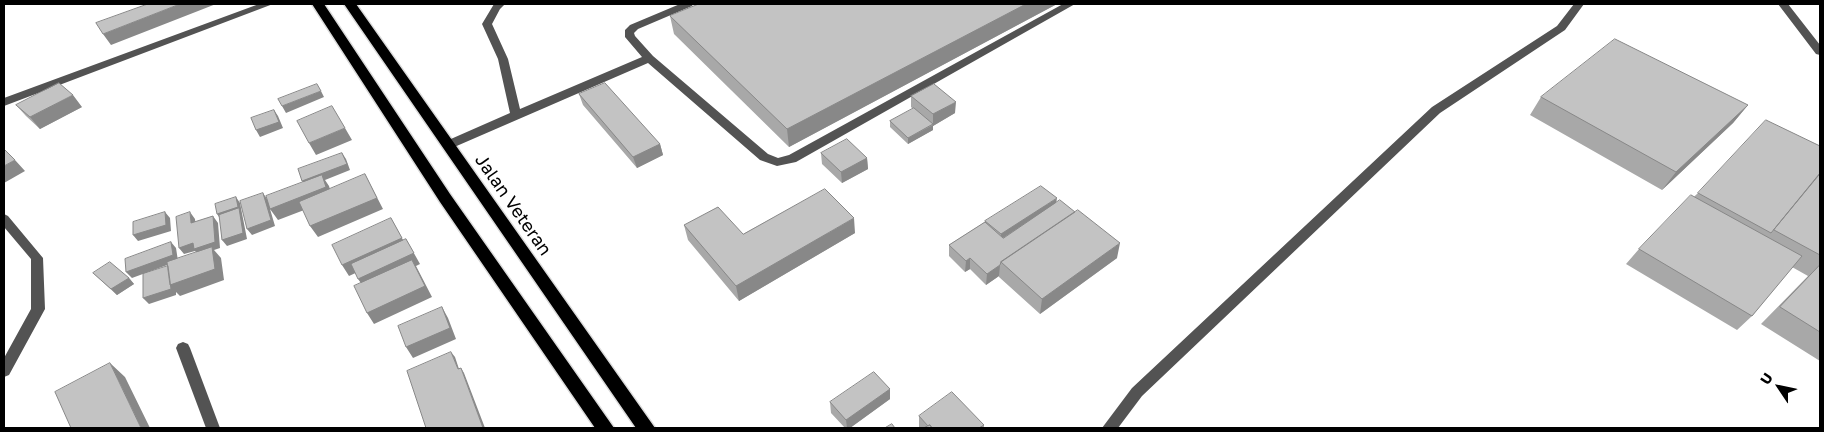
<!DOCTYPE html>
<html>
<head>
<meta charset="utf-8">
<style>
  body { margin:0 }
  #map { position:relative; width:1824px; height:432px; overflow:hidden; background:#fff; font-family:"Golos Text",sans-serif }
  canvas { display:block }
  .frame { position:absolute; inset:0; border:5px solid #000; pointer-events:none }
  .north { position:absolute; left:1754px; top:362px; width:50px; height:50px; -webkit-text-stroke:4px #fff; paint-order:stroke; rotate:304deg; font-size:14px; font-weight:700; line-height:20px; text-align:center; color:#000 }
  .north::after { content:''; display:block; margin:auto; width:18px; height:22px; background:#000; clip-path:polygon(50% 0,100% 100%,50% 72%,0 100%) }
</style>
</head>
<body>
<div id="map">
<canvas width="1824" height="432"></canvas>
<div class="frame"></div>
<div class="north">U</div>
</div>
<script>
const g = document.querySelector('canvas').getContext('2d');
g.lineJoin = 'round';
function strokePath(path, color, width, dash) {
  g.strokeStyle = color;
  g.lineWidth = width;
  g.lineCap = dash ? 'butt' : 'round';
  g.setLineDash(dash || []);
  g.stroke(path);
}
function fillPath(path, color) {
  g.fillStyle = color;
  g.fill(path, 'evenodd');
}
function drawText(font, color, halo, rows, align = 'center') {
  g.font = font + ' "Golos Text",sans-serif';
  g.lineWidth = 4.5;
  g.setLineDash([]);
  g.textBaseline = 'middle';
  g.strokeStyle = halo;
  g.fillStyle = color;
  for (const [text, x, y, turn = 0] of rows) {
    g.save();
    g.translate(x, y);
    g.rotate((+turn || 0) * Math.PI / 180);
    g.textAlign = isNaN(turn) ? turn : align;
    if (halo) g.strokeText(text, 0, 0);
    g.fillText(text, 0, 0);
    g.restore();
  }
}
const highway = new Path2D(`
  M312 4H324L450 194 614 428H595L440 202Z
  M344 4H356L655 428H636Z`);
strokePath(highway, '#dbdbdb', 3);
fillPath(new Path2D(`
  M259 4H273L4 106V98Z
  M494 4H505L500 9 492 24 508 59 520 109 642 57 625 37V30L630 25 680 4H693L692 6 638 29 634 33 635 36 653 56 768 154 778 158 789 155 1063 4H1075L796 162 777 166 760 160 648 63 452 148H444L442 145 444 142 510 113 498 59 482 24Z
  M1574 4H1584L1565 30 1440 113 1142 396 1118 428H1102L1132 388 1432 107 1557 26Z
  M1778 4H1788L1820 45V55L1816 54Z
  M4 214 8 216 43 258 45 309 9 375 4 377V358L31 309V259L4 227Z
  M183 342 188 344 190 348 220 428H206L176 348 178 344Z`), '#535353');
fillPath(highway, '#000');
fillPath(new Path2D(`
  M1057 4 789 147 674 34 670 16Z
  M579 94 660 144 663 155 637 168 583 105Z
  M911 96 955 113 933 126V130L908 144 890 127V121L913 109 911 107Z
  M1541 97 1748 105 1733 123 1662 190 1530 115Z
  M16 105 82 107 40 129 26 116Z
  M1820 146V361L1761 324 1808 276 1792 267 1752 316 1737 330 1626 264 1639 249 1698 193Z
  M821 153 867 158 868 169 842 183 822 164Z
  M1056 203 1117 258 1040 314 999 277V276L986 285 970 269 965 272 949 256V245L985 222V221Z
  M684 225 743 234 855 233 739 301 688 240Z
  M93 273 129 278 134 284 117 295Z
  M890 389V399L850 428H845L831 413 830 402Z
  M919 416 984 425V428H920L919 427Z`), '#a8a8a8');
fillPath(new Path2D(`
  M180 4H216L111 45 103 34Z
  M1026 4H1057L789 147 787 129Z
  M321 91 324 97 286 113 282 106Z
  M73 95 82 107 40 129 30 117Z
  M956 102 955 113 933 126V130L908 144V138L933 125V114Z
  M1748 105 1733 123 1662 190 1676 172Z
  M274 110 278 116 283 128 260 137 256 130Z
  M345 128 352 140 316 155 309 143Z
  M660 144 663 155 637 168 633 157Z
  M342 153 346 159 350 170 325 180 329 186 333 199 278 220 270 209 275 226 252 235 247 229 263 193 267 199 306 187 302 181Z
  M867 158 868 169 842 183 841 172Z
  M15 160 25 171 4 183V166Z
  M365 174 383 209 318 237 310 226Z
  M236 197 240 203 247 239 227 246 222 240 221 220 217 214Z
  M1057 198 1055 210 1000 245 1001 234Z
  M165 212 170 218 171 231 138 241 133 235Z
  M190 212 195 219 196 229 191 223Z
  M213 216 218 223 220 248 214 250 221 258 224 280 180 296 176 292V295L149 304 143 298 170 285 199 255 195 251 184 254 179 248Z
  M391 218 408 249 349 276 342 265Z
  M854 218 855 233 739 301 736 286Z
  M406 239 420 264 416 266 432 297 374 324 367 313 366 290 358 279Z
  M171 242 176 248 178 261 132 278 126 272Z
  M1120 243 1117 258 1040 314 1042 299Z
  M970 258V269L965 272 966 261Z
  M1000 265 999 276 986 285 987 274Z
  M129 278 134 284 117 295 111 289Z
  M442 307 448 318 456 339 413 358 406 347Z
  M451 352 455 357 461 375 458 369Z
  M110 363 125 377 150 428H141Z
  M461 368 464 373 485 428H483Z
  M890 389V399L850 428H847L846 420Z`), '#888');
const building = new Path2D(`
  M148 4H180L103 34 96 23Z
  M699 4H1026L787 129 670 16Z
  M1615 39 1748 105 1676 172 1541 97Z
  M59 83 73 95 30 117 16 105Z
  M605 83 660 144 633 157 579 94Z
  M317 84 321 91 282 106 278 99Z
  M934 84 956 102 933 114 911 96Z
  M332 106 345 128 309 143 297 121Z
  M914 108 933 124 908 138 890 121Z
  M274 110 279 122 256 130 251 118Z
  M1766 120 1820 146V173L1771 233 1698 193Z
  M847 139 867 158 841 172 821 153Z
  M4 149 15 160 4 166Z
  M342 153 347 164 302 181 298 169Z
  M365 174 377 198 310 226 299 202Z
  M1820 174V255L1774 230Z
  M322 175 326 187 270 209 266 196Z
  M1041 186 1057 198 1001 234 985 221Z
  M825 189 854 218 736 286 684 225 718 207 743 234Z
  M263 193 271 220 247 229 240 201Z
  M1691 195 1802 256 1752 316 1639 249Z
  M236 197 238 207 217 214 215 204Z
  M1060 200 1075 212 1001 262 1000 265 987 274 970 258 966 261 949 245 985 222 1003 238Z
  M239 208 243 233 222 240 219 215Z
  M1078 210 1120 243 1042 299 1001 262Z
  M165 212 166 225 133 235V222Z
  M190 212 191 223 213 216 215 242 194 249 193 243 179 248 176 217Z
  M391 218 402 238 342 265 332 245Z
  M406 239 414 253 358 279 351 264Z
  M171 242 173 255 126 272 125 259Z
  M212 247 215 269 170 285 167 262Z
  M412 260 425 286 367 313 354 286Z
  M110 262 129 278 111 289 93 273Z
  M1820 265V332L1780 307Z
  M168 266 171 289 143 298V274Z
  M442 307 450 328 406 347 398 326Z
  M451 352 458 369 461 368 483 428H426L407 371Z
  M110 363 141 428H71L55 392Z
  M874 372 890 389 846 420 830 402Z
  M952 392 984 425 979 428H932L930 425 928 426 919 416Z
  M892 424 895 428H885Z
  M930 425 932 428H924Z`);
fillPath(building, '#c3c3c3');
strokePath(building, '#888', 1);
drawText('18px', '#000', '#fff', [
  ["Jalan Veteran",513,205,55]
]);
</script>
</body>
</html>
